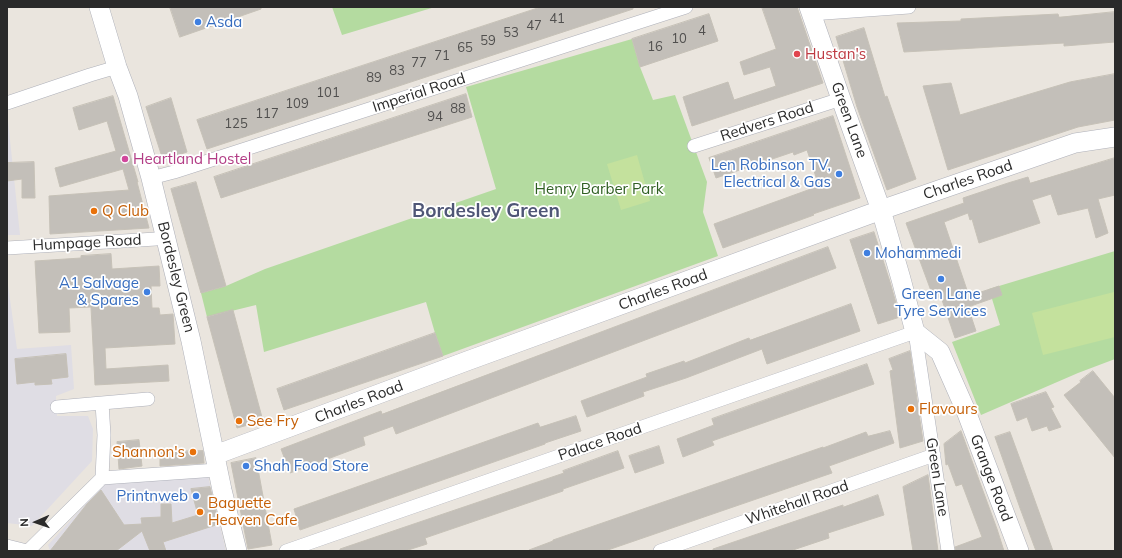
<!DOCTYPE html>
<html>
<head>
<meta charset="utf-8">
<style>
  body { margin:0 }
  #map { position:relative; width:1122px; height:558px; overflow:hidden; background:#eae5de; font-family:Mulish,sans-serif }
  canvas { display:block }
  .frame { position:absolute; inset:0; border:8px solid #2a2a2a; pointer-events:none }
  .north { position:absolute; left:16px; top:502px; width:40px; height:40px; -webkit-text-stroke:3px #fff; paint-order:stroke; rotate:268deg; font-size:11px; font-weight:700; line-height:16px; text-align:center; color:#2a2a2a }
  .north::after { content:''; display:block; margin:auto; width:14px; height:18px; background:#2a2a2a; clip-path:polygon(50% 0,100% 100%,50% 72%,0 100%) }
</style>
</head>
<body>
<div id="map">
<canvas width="1122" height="558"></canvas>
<div class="frame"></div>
<div class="north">N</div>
</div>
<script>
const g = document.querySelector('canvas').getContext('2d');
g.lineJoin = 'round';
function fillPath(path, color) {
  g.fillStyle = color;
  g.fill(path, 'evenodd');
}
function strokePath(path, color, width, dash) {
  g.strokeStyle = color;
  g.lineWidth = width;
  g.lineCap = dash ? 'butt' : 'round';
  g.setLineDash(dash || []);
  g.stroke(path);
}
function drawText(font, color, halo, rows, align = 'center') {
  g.font = font + ' Mulish,sans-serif';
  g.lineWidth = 3.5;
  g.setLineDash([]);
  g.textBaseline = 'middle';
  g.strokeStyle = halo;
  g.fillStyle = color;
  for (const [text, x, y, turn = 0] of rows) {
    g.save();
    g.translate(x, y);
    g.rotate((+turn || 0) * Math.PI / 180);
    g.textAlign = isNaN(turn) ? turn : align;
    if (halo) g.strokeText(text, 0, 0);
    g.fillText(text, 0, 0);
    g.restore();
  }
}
fillPath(new Path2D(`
  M8 121 20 235H7V122Z
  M7 278 17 349 71 345 74 389 56 396 57 416H88L93 429 92 461 32 526 7 523Z
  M208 476 226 551H50L48 545 105 483Z`), '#dfdde4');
fillPath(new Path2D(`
  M332 7H435L342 35Z
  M632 39 640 67 653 100 675 95 707 182 703 212 718 256 443 356 435 333 426 302 264 352 256 305 207 317 201 293 226 286 265 269 496 189 466 87Z
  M1115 251V359L1078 373 981 415 952 342 1000 325 989 289Z`), '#b4dba0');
fillPath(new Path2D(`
  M637 155 650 201 621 210 607 164Z
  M1114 292 1115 296V337L1043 355 1032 313Z`), '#c4e19d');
const building = new Path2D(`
  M170 7H261V9L180 37Z
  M541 7H633V9L207 149 197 120Z
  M762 7H797L823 83 692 126 683 97 728 82 734 100 776 86 770 67 744 75 740 62 776 49Z
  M1115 12V42L1064 46V43L904 52 897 23 961 21V19L1058 14 1059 17Z
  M709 14 718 41 640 67 632 39Z
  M864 28 885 97 887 96 916 179 887 190 857 107 836 37Z
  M1115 74V120L1078 127 948 170 923 86 951 83 960 115 1070 82Z
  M466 94 472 117 221 198 214 177Z
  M113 96 138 182H137L149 228 50 234 49 196 129 190 123 169 60 187 55 168 116 151 107 121 79 130 73 108Z
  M171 98 187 152 163 160 146 107Z
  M833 116 860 198 813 214 814 215 723 248 714 224 819 186 807 150 794 155 793 152 716 178 709 158Z
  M1115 158V195L1098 199 1108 233 1096 238 1088 208 1058 215 1051 194 1032 200 1040 223 979 243 972 219 970 220 968 213 944 222 969 296 999 286 1002 295 968 307 976 331 955 338 941 297 934 299 906 223 964 203 963 198 1008 183 1028 177 1030 183Z
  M34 162 35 198H22V179L7 181V163Z
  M196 182 226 286 201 293 171 189Z
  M874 232 890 282 900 317 878 324 850 240Z
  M828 247 836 268 396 434 393 426 363 437 365 445 290 473 281 449 381 411 382 414Z
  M111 254 112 269 159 266 160 286H151L152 308H159L160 315 173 314 175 344 105 348 106 369 168 365 169 381 95 385 91 307 69 308 70 332 39 333 35 261 81 258V256Z
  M851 304 860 331 767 364 762 349 686 378 643 392 644 396 587 417 581 401 647 377 646 374 684 361 685 363 749 338 750 340Z
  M233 310 263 421 237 428 207 317Z
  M435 333 443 356 284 410 277 389Z
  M910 351 923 441 900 448 890 371 893 370 889 359Z
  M66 354 68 377 51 379 52 384 35 385V382L17 384 15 359Z
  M867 364 874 384 712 441 714 445 683 457 677 439 714 425 712 419Z
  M1093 371 1115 398V458L1064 395 1081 382 1080 381Z
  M1046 392 1054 407 1051 408 1061 427 1049 431 1047 426 1032 431 1027 417 1017 421 1011 404Z
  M576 416 581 431 545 443V444L300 530 294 509 538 423 540 427Z
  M890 431 894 443 829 466 832 473 605 551H529V550L553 541V540L823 447V448L866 432 868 436Z
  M961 431 997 529 1004 551H956L955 547 982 537 962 484 956 486 948 464 946 465 944 444Z
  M1010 432 1021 462 1053 551H1036L1020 508 995 437Z
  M139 440 142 466 119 469 117 442Z
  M659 446 664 463 635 473 629 456Z
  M203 451 204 463 160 466V452Z
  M618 451 624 468 563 489V491L425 538 427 544 405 551H340V549L564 473 563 471Z
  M256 458 272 545 248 549 231 463Z
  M928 475 938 551H913L903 487Z
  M210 487 219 524 163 542 166 551H150L142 531 116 551H50L87 504 101 490 124 525 142 524 141 518 161 517V504H171L172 523 198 515 191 489Z
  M878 495 884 515 828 533 829 538 790 551H713V549L843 505V507Z`);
fillPath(building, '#c3bfb9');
strokePath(building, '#c6c1b7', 1);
const street = new Path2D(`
  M811 14 909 7
  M7 103 90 75 117 67
  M694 146 841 99
  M151 178 174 172 686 7
  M7 248 156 239 166 237
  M102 403 148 399
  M57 407 102 403 104 435 102 478
  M7 546 27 551
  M28 551 102 478 217 470
  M286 551 915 332 948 551
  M660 551 934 455`);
const secondary = new Path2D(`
  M99 7 117 67 128 96 151 178 191 341 222 490 237 551
  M809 7 841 99 881 210 901 279 915 332 940 352 966 411 1019 551
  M215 455 467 361 881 210 1075 143 1115 137`);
strokePath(street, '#aeb0b9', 14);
strokePath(secondary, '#aeb0b9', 20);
strokePath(street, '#fff', 13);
strokePath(secondary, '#fff', 19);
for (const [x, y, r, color] of [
  [198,22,4,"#3f7fe0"],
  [797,54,4,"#e0444e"],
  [125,159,4,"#d1479c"],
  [839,174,4,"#3f7fe0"],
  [94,211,4,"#e8710a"],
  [867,253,4,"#3f7fe0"],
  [941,279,4,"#3f7fe0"],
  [147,292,4,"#3f7fe0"],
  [911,409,4,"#e8710a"],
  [239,421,4,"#e8710a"],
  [193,452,4,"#e8710a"],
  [246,466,4,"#3f7fe0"],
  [196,496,4,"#3f7fe0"],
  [200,512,4,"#e8710a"]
]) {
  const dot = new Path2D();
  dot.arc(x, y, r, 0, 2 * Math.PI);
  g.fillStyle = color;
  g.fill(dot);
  strokePath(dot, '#fff', 1.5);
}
drawText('13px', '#504f4e', null, [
  ["41",557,19],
  ["47",534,26],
  ["4",702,31],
  ["53",511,33],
  ["10",679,39],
  ["59",488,41],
  ["16",655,47],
  ["65",465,48],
  ["71",442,56],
  ["77",419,63],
  ["83",397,71],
  ["89",374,78],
  ["101",328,93],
  ["109",297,104],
  ["88",458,109],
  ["117",267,114],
  ["94",435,117],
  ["125",236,124]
]);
drawText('15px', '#366cbe', '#fff', [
  ["Asda",206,22],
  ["Len Robinson TV,",831,165,"right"],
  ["Electrical & Gas",831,182,"right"],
  ["Mohammedi",875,253],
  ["A1 Salvage",139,283,"right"],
  ["& Spares",139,300,"right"],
  ["Green Lane",941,294,"center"],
  ["Tyre Services",941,311,"center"],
  ["Shah Food Store",254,466],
  ["Printnweb",188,496,"right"]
], 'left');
drawText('15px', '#be3a42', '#fff', [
  ["Hustan's",805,54]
], 'left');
drawText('15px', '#2a2a2a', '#fff', [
  ["Imperial Road",419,93,-18],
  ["Green Lane",849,120,70],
  ["Redvers Road",767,122,-18],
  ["Charles Road",968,180,-19],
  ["Humpage Road",87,243,-3],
  ["Bordesley Green",176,277,76],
  ["Charles Road",663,290,-20],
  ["Charles Road",359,402,-21],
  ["Palace Road",600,442,-19],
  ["Green Lane",937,477,81],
  ["Grange Road",991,478,69],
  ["Whitehall Road",797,503,-19]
]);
drawText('15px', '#b23c85', '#fff', [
  ["Heartland Hostel",133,159]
], 'left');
drawText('15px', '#2f5f22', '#fff', [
  ["Henry Barber Park",599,189]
]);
drawText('15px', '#c56008', '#fff', [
  ["Q Club",102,211],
  ["Flavours",919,409],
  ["See Fry",247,421],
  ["Shannon's",185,452,"right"],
  ["Baguette",208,503],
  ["Heaven Cafe",208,520]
], 'left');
drawText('bold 19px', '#4f5676', '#fff', [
  ["Bordesley Green",486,211]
]);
</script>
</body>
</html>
